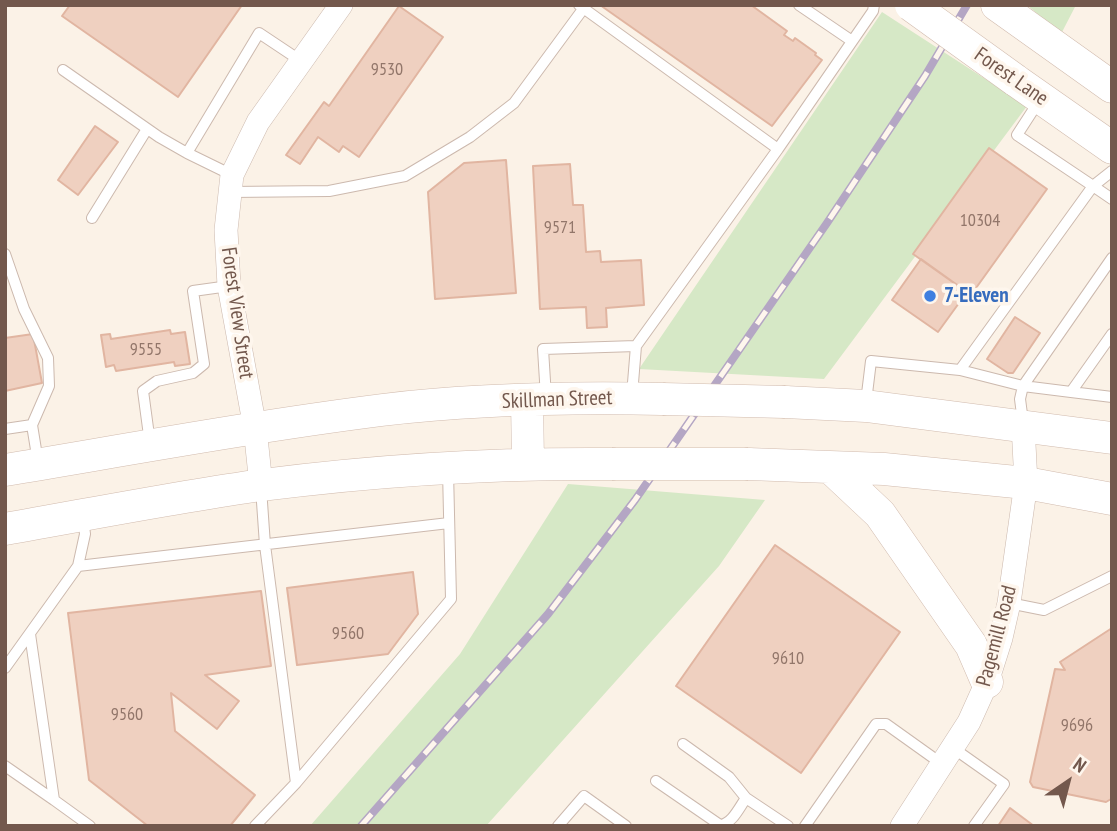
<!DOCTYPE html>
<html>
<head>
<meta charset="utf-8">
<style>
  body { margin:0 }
  #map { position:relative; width:1117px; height:831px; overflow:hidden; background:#fbf2e7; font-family:"PT Sans Narrow",sans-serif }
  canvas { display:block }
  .frame { position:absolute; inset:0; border:7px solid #73584d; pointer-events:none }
  .north { position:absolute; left:1033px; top:747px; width:70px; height:70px; -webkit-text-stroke:5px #fef6ed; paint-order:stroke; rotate:35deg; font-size:19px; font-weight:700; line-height:28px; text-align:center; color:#73584d }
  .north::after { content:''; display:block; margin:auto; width:24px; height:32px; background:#73584d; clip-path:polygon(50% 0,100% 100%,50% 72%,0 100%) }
</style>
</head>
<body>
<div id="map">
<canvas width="1117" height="831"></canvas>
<div class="frame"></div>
<div class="north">N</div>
</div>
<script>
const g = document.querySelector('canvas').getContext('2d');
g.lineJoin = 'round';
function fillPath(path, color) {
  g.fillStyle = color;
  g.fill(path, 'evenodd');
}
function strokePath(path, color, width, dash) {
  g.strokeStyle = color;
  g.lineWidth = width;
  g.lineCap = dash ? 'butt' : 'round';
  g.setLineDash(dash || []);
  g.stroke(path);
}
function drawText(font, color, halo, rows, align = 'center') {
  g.font = font + ' "PT Sans Narrow",sans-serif';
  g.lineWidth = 7;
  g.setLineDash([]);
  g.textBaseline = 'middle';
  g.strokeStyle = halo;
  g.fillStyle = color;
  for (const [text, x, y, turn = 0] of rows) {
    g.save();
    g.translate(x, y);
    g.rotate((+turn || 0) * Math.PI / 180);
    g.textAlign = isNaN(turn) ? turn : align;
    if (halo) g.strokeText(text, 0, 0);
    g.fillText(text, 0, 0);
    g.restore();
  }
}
fillPath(new Path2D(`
  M1027 5H1076L1061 34Z
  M882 12 1027 106 824 379 639 369Z
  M568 484 765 500 719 566 486 826H310L460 654Z`), '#d6e8c6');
const building = new Path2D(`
  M70 5H242L178 97 62 16Z
  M600 5H751L787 31 784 35 793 41 795 38 816 53 815 55 822 60 772 126Z
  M399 6 443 37 359 157 343 146 339 152 318 137 300 164 286 155 324 102 329 106Z
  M95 126 118 142 78 195 58 180Z
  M989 148 1047 189 971 295 913 254Z
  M506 160 516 293 435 299 428 192 464 163Z
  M570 164 573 205H583L586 252 600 251 601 262 641 260 644 305 606 308 607 327 587 328 586 307 540 309 533 166Z
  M921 259 967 292 938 332 892 300Z
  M1015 317 1040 333 1013 373H1008L987 359Z
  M170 330 171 334 185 332 190 364 175 366 174 362 116 371 114 365 106 367 101 335 110 334 111 339Z
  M33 334 42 383 5 391V338Z
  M775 545 900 632 801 773 676 686Z
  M413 572 418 614 388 654 297 665 287 588Z
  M261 591 271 666 205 675 239 701 217 729 171 693 175 731 255 795 230 826H148L89 780 68 613Z
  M1112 628 1111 799 1106 802 1033 787 1030 782 1055 669 1065 670 1060 662Z
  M1010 808 1034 826H998Z`);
fillPath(building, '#efd0c0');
strokePath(building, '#e1b5a1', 2);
const service = new Path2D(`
  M579 5 778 149 873 11 874 5
  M799 5 852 41
  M63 70 159 137 187 153 259 33 301 61
  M1039 101 1017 135 1093 186 960 370 1023 386 1071 392
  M187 153 232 175
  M1112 171 1093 186 1112 199
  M230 192 329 191 405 176 470 137 514 103 586 5
  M92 218 147 129
  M5 254 24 309 48 358 49 386 32 425 38 462
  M1112 334 1071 392 1112 397
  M632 395 636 346 778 149
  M546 397 543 349 636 346
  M866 402 871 361 960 370
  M1023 422 1020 399 1023 386 1112 258
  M5 429 32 425
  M150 443 143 391 157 381 193 373 204 364 193 291 229 286
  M261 488 265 545 296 783
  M78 566 449 523
  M1009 603 1044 610 1112 576
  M30 634 54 800 90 826
  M5 668 78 566 85 534 83 519
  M683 744 729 777 746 798 788 826
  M953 748 1004 784 974 826
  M5 766 54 800
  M656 781 720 825C732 824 739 808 746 798
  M255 826 296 783 451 599 448 471
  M558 826 584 796 626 826
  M805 826 876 724H886L942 764`);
const minor = new Path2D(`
  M261 485 255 428 229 286 226 230 232 175 258 122 341 5
  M902 826 969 722 987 682 1001 638 1009 603 1026 483 1023 425`);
const secondary = new Path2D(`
  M997 5 1112 87
  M1015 80 1112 148
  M527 400 528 463
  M785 402 866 406 1112 438
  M748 464 884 469 1026 483 1112 499
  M832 469 880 514 971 645 987 682
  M5 470C131 449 256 426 382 410 475 399 570 397 663 399
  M5 529C91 514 176 497 262 485 378 470 495 463 612 464`);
strokePath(service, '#ccb9ae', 12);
strokePath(minor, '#ccb9ae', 24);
strokePath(secondary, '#d1bbae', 33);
strokePath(service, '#fff', 10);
strokePath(minor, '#fff', 23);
strokePath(secondary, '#fff', 32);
const rail = new Path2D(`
  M361 826 548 614 635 500 827 223 925 76 967 5`);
strokePath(rail, '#b4a6c4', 8);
strokePath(rail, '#fef6ed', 5, [16]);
const secondaryBridge = new Path2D(`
  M911 5 1015 80
  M663 399 785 402
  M612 464H748`);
strokePath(secondaryBridge, '#d1bbae', 33, []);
strokePath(secondaryBridge, '#fff', 32);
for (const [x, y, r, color] of [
  [930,296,7,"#3f7fe0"]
]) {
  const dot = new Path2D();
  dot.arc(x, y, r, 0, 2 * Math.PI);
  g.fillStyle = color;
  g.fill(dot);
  strokePath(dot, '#fef6ed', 2.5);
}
drawText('18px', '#92766a', null, [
  ["9530",387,70],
  ["10304",980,221],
  ["9571",560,228],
  ["9555",146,350],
  ["9560",348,634],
  ["9610",788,659],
  ["9560",127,715],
  ["9696",1077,726]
]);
drawText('21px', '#73584d', '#fef6ed', [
  ["Forest Lane",1011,77,35],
  ["Forest View Street",237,313,82],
  ["Skillman Street",557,400,-2],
  ["Pagemill Road",997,636,-75]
]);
drawText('bold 21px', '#366cbe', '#fef6ed', [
  ["7-Eleven",944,296]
], 'left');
</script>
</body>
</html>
